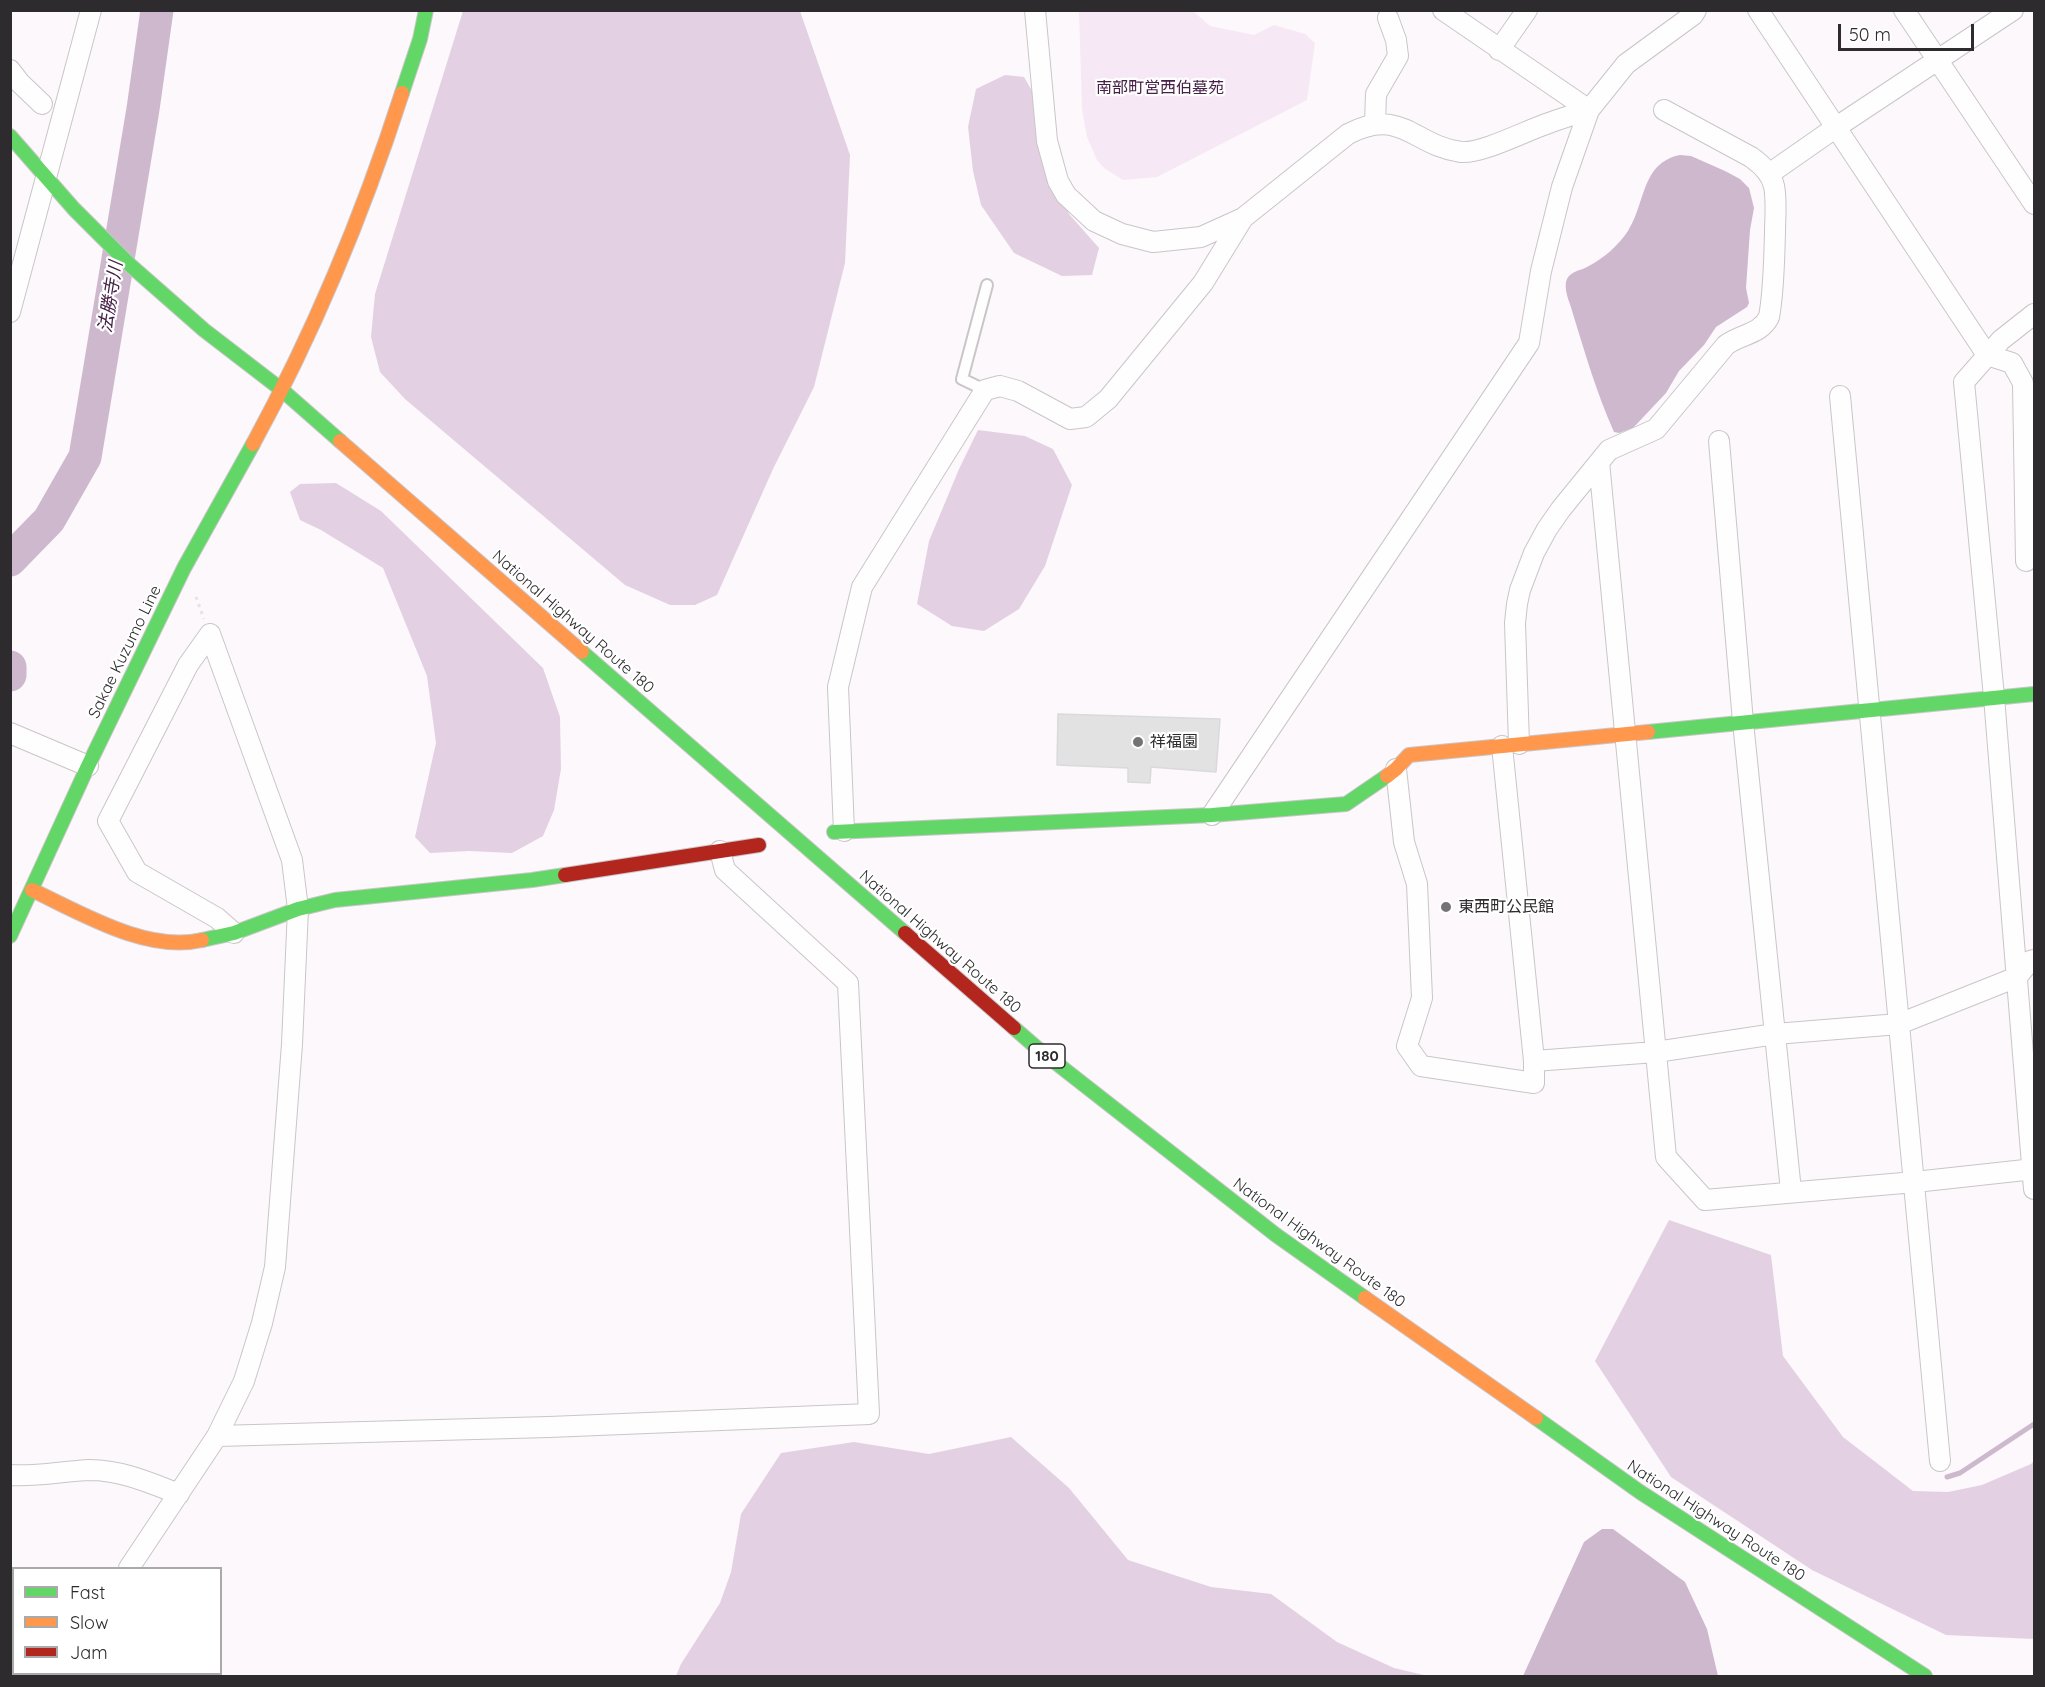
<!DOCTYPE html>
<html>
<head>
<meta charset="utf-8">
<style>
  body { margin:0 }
  #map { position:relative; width:2045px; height:1687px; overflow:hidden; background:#fcf8fb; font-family:Quicksand,sans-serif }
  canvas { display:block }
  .frame { position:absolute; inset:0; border:12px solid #2d2b2d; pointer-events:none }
  .legend { position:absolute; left:12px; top:1567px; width:210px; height:108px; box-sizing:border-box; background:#fff; border:2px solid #abaaab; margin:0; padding:8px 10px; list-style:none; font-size:18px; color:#2d2b2d }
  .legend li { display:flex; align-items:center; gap:12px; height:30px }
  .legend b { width:30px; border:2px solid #abaaab }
  .scale { position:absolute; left:1838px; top:24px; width:136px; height:27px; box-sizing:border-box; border:3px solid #2d2b2d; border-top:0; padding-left:8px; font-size:18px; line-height:21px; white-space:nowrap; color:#2d2b2d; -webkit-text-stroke:4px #fff; paint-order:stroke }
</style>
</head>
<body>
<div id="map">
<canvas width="2045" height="1687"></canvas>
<div class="frame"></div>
<ul class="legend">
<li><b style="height:8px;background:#63d668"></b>Fast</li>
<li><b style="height:8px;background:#ff974d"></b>Slow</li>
<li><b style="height:8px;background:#b3261e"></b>Jam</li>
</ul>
<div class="scale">50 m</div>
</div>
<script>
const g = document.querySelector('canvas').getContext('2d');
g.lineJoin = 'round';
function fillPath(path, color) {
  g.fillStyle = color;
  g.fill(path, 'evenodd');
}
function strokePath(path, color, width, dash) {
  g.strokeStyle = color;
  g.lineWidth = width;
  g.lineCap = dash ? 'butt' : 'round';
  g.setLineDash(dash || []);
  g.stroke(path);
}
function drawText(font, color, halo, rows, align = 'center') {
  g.font = font + ' Quicksand,"Noto Sans JP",sans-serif';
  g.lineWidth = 4.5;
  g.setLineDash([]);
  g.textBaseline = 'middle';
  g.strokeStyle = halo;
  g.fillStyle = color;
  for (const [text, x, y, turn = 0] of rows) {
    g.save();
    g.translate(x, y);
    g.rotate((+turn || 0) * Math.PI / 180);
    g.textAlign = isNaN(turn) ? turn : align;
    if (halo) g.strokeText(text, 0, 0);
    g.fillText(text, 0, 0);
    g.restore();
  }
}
fillPath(new Path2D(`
  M1079 11H1193L1210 26 1254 35 1274 25 1305 34 1315 43 1307 100 1157 177 1123 180 1104 168 1097 160 1087 137 1082 109Z`), '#f7e8f6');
fillPath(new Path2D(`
  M463 11H800L850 155 845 263 814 387 773 469 717 595 695 605H670L625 585 405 399 380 372 371 337 375 294Z
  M1005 75 1024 77 1035 96 1040 152 1069 214 1099 248 1092 275 1062 276 1014 253 981 205 973 171 968 127 976 89Z
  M978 430 1025 436 1053 449 1072 485 1045 566 1019 609 984 631 952 626 917 604 929 541 959 469Z
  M336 483 381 511 543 668 560 717 561 769 554 810 543 836 512 853 469 851 430 853 415 837 436 743 427 676 383 568 321 530 300 520 290 492 300 484Z
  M1669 1220 1771 1255 1783 1356 1843 1437 1913 1491 1948 1492 1982 1485 2031 1464 2034 1461V1639L1946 1635 1812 1570 1671 1477 1595 1361Z
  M1011 1437 1069 1488 1128 1560 1211 1587 1271 1594 1337 1642 1394 1668 1428 1676H676L681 1664 720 1603 731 1572 741 1514 781 1453 854 1442 929 1454Z`), '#e3d1e3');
fillPath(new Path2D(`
  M1680 155 1691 156 1725 171 1740 179 1749 188 1754 208 1750 230 1746 288 1749 303 1747 307 1716 327 1704 345 1679 371 1666 393 1633 428 1619 433 1614 432C1597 394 1585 353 1573 314 1571 305 1564 292 1566 282 1568 272 1579 271 1587 267 1603 259 1618 246 1628 231 1646 203 1641 163 1680 155Z
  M1602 1529H1613L1685 1582 1707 1629 1718 1676H1523L1584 1542Z`), '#cdb8cd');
strokePath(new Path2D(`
  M1947 1477 1960 1473 2034 1424`), '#cdb8cd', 5);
strokePath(new Path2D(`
  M10 560 49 520 85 457 143 109 157 10
  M10 667V675`), '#cdb8cd', 33);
const building = new Path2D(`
  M1058 714 1220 719 1216 772 1151 767 1150 783 1128 782V768L1057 765Z`);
fillPath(building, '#e2e2e3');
strokePath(building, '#dadadc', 1.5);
const lane = new Path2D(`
  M985 390 962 379 987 285`);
const street = new Path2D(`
  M1035 10 1047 141 1058 181 1066 195 1094 221 1122 234 1153 242 1201 237 1243 218 1348 134C1401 106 1414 146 1461 152 1482 154 1527 130 1549 123 1562 118 1576 114 1589 110
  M1443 10 1589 110
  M1758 10 1987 355 2012 363 2023 383 2026 561
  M1904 10 2034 204
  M1499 50 1527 10
  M10 70 20 83 42 104
  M1375 123 1376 94 1398 56 1396 40 1388 18
  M1769 174 1835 128 2013 10
  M10 312 91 10
  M2034 314 2001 340 1964 382 1994 697 2034 1189
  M1840 396 1940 1461
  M1719 441 1743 722 1791 1191
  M1599 462 1666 1157 1705 1200 1915 1182 2034 1169
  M210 634 188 665 108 821 137 872 217 918 234 933
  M10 733 88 766
  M1519 744 1515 623 1517 604 1520 590 1534 553 1547 529 1561 509 1609 450 1656 429 1726 345C1740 334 1760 335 1769 317 1774 290 1774 261 1775 233 1775 218 1777 201 1774 186 1771 173 1761 164 1751 157L1664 110
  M1502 746 1534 1061
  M1396 769 1404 842 1417 884 1422 998 1407 1046 1421 1066 1534 1083V1061L1656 1052 1775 1034 1899 1024 2017 977 2030 961 2034 960
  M1212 815 1529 343 1541 271 1562 187 1589 110 1626 64 1693 15 1696 10
  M844 831 838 687 862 587 985 390 1000 386 1018 391 1070 419 1086 417 1108 399 1203 283 1243 218
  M217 1436 549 1427 869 1414 848 983 725 870 720 851
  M10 1475C37 1477 63 1471 90 1470 121 1470 150 1483 179 1494
  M129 1568 217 1436 244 1381 262 1323 275 1267 292 1044 298 909 292 860 210 634
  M56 1676 58 1674`);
const fast = new Path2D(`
  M402 93 420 39 426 10
  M10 136 74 209 130 265 204 330 282 390 340 441
  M582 652 905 933
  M1648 732 2034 694
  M834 832 1212 815 1346 804 1387 776
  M10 936 88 766 184 568 253 444
  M202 940 234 933 298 909 335 900 532 880 565 875
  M1014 1028 1037 1048 1276 1235 1365 1298
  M1536 1418 1640 1492 1925 1676`);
const slow = new Path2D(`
  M340 441 582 652
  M253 444C314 332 363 214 402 93
  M1387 776 1396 769 1409 755 1648 732
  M32 890C81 913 147 953 202 940
  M1365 1298 1536 1418`);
const jam = new Path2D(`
  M565 875 759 845
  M905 933 1014 1028`);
strokePath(lane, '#c9c6c8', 14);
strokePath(street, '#c9c6c8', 22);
strokePath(fast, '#c9c6c8', 16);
strokePath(slow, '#c9c6c8', 16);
strokePath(jam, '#c9c6c8', 16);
strokePath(new Path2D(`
  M196 597 204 619`), '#e4e4e4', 3, [3, 4.5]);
strokePath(lane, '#fffefe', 10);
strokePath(street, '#fffefe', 20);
strokePath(fast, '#63d668', 14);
strokePath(slow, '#ff974d', 14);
strokePath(jam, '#b3261e', 14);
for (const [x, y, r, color] of [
  [1138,742,6,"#757375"],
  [1446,907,6,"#757375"]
]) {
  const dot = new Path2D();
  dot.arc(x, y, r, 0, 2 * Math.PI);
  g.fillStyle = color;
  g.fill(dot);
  strokePath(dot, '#fff', 2);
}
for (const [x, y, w] of [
  [1047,1056,36]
]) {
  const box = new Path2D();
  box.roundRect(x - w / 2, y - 12, w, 24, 4.5);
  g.fillStyle = '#fff';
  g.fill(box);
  strokePath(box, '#2d2b2d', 1.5);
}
drawText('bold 15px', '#2d2b2d', null, [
  ["180",1047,1056]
]);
drawText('16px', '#462047', '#fff', [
  ["南部町営西伯墓苑",1160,88]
]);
drawText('16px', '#2d2b2d', '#fff', [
  ["National Highway Route 180",573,622,41],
  ["Sakae Kuzumo Line",125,652,-64],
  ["National Highway Route 180",940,942,41],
  ["National Highway Route 180",1319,1243,36],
  ["National Highway Route 180",1716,1521,33]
]);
drawText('16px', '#2d2b2d', '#fff', [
  ["祥福園",1150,742],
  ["東西町公民館",1458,907]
], 'left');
drawText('italic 18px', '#462047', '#fff', [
  ["法勝寺川",111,297,-81]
]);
</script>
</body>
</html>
